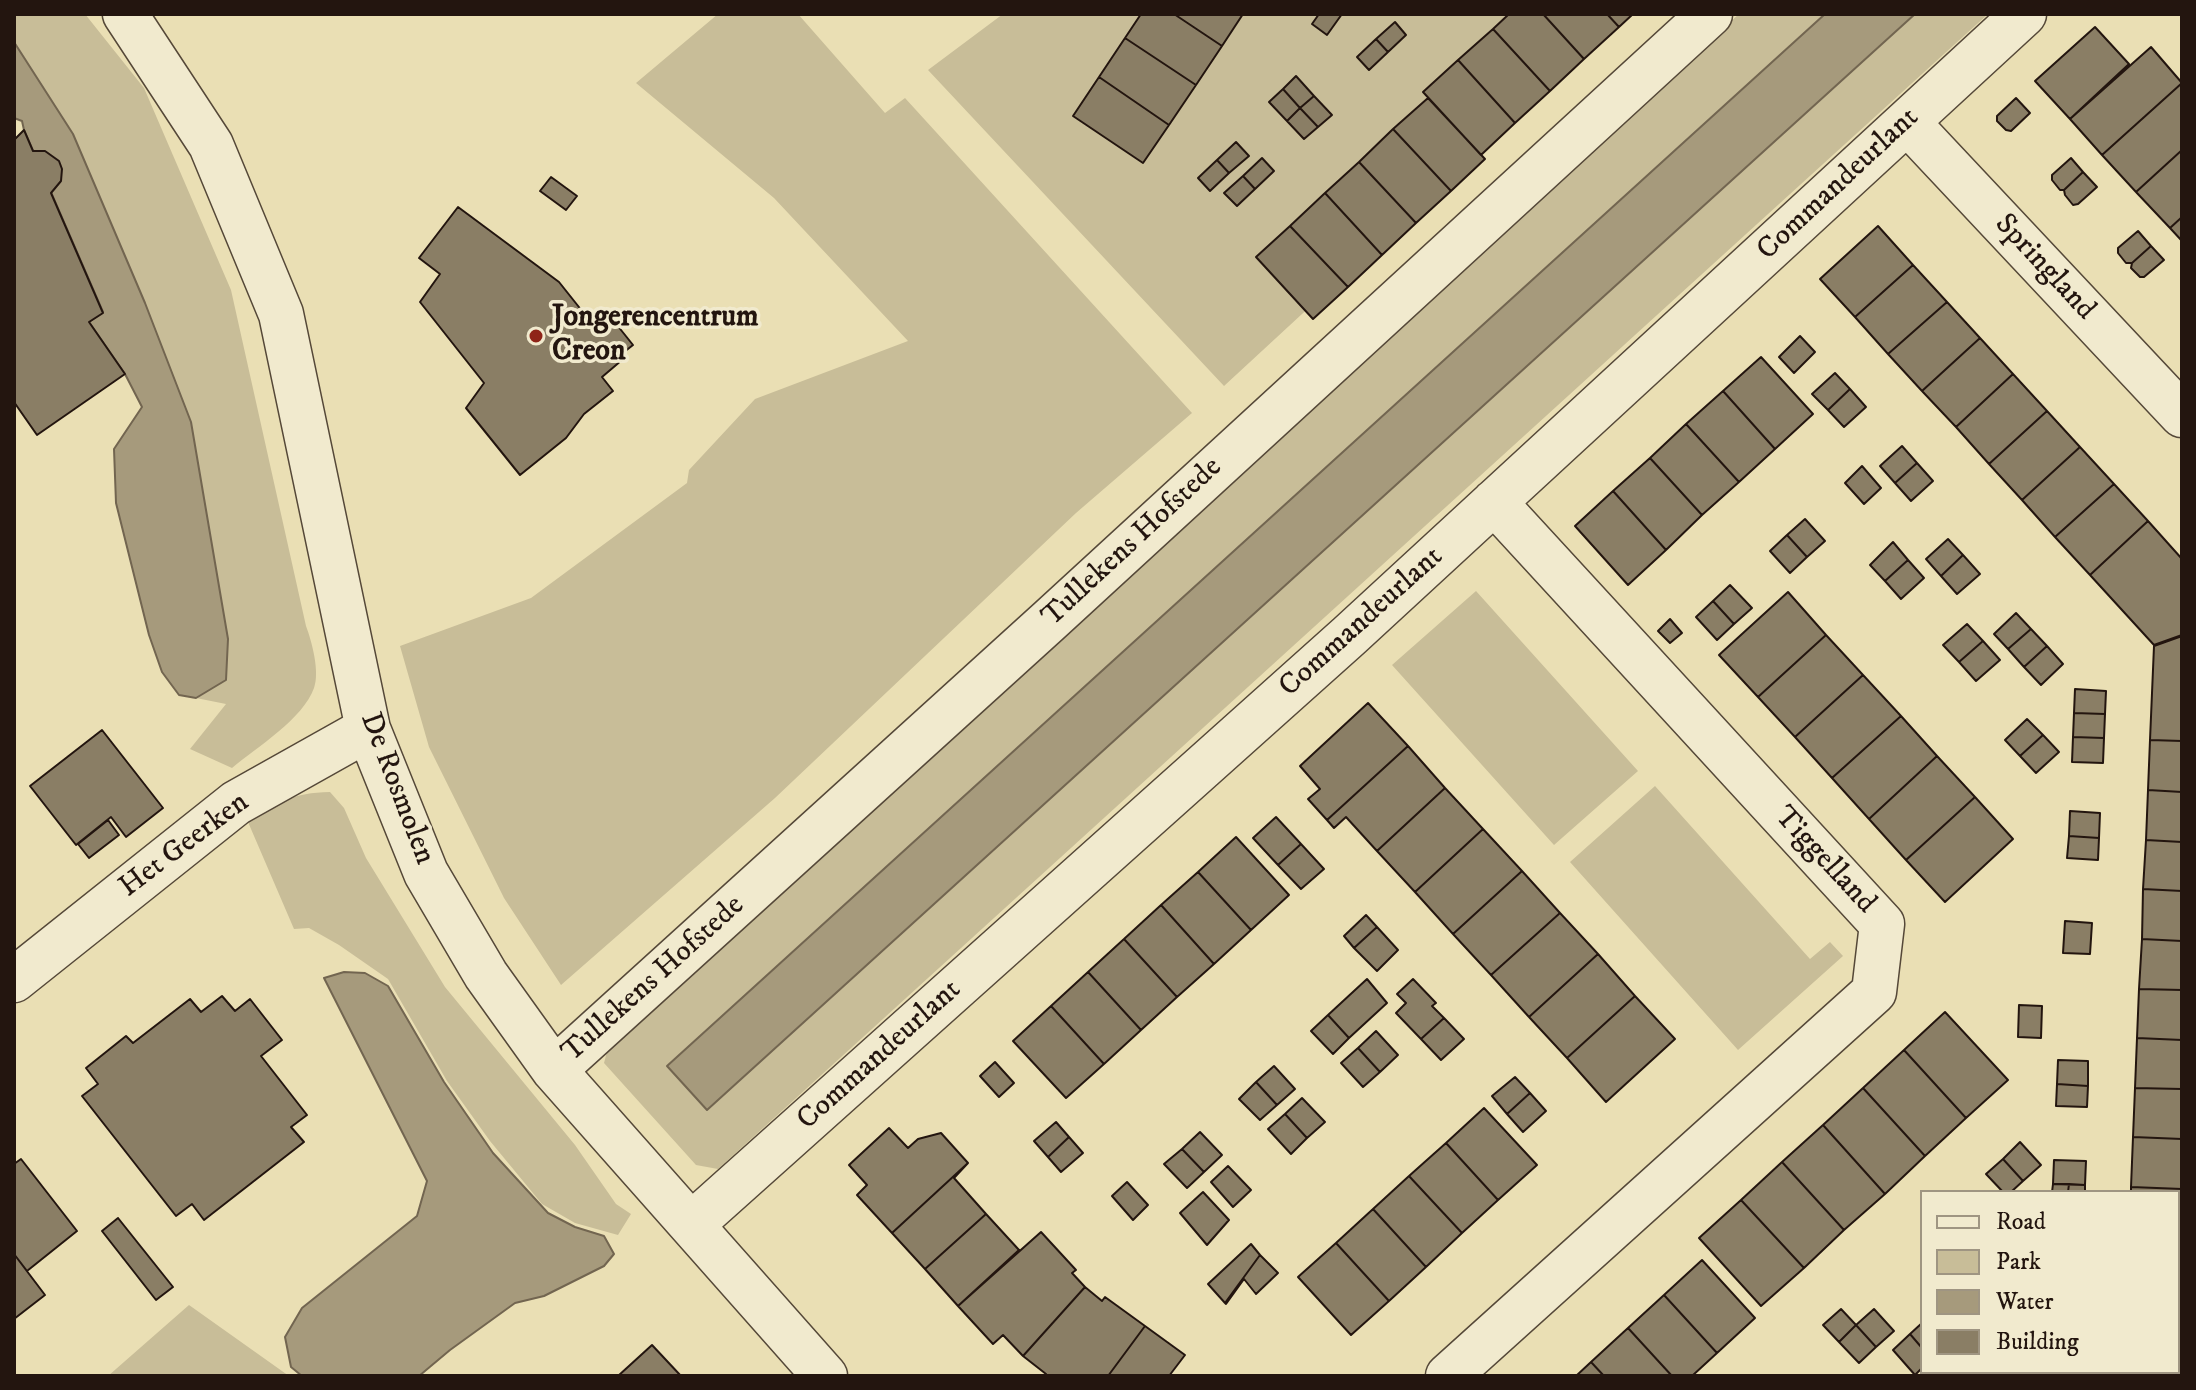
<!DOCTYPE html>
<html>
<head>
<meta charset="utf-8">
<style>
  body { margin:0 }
  #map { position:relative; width:2196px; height:1390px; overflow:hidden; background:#eadfb4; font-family:"IM FELL DW Pica",serif }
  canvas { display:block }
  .frame { position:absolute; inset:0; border:16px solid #23150f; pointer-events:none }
  .legend { position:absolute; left:1920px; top:1190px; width:260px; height:184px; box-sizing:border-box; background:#f1eace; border:2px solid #9f9582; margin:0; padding:10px 14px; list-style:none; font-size:24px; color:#23150f }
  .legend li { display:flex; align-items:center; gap:16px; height:40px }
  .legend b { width:40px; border:2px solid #9f9582 }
</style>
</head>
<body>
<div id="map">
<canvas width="2196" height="1390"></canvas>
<div class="frame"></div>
<ul class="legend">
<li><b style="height:10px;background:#f1eace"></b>Road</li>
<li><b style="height:22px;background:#c8bd98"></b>Park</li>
<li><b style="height:22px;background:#a69a7c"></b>Water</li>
<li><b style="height:22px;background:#8a7e65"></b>Building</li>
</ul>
</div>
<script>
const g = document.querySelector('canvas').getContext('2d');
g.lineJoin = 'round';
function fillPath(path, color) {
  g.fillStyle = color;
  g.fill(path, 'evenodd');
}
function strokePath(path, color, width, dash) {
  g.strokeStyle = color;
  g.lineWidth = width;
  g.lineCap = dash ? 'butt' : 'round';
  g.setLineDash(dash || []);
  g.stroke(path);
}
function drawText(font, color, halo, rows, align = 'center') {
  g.font = font + ' "IM FELL DW Pica",serif';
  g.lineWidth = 7;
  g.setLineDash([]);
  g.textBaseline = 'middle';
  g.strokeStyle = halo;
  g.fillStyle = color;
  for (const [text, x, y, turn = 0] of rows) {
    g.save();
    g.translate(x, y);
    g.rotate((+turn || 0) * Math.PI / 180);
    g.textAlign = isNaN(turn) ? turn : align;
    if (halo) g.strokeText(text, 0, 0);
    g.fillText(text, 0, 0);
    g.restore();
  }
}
fillPath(new Path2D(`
  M14 14H85L144 88 231 290 306 626C312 642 320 672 314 688 303 719 257 747 232 768L190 749 226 704 196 698 226 680 73 134 14 42Z
  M718 14H798L885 113 905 98 1192 413 1076 513 775 798 561 985 504 898 429 747 400 646 531 598 687 483 689 470 755 399 908 341 774 198 636 83Z
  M1003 14H1627L1224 386 928 70Z
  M1739 14H1825L667 1066 707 1110 1915 14H1988L718 1169 696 1165 604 1063 608 1048Z
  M1476 591 1638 771 1554 845 1392 665Z
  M1655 786 1810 959 1830 942 1843 956 1738 1050 1570 862Z
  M330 792 344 808 366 858 445 987 575 1145 616 1204 631 1214 618 1235 575 1223 542 1204 490 1141 447 1081 388 979 339 945 309 928 294 929 248 822C280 801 292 793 330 792Z
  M189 1305 289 1376H108Z`), '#c8bd98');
const water = new Path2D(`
  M1825 14H1915L707 1110 667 1066Z
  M14 42 73 134 145 303 191 422 228 639 226 680 196 698 179 695 162 672 149 635 116 503 114 449 142 407 125 374 89 322 103 312 24 130 22 121 14 118Z
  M344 972 365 973 388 986 444 1082 493 1153 548 1213 575 1227 604 1236 614 1254 604 1266 544 1296 515 1303 450 1350 419 1376H302L291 1367 285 1337 302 1308 417 1216 427 1181 324 978Z`);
fillPath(water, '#a69a7c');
strokePath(water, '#726550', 2);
const building = new Path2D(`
  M1141 14H1174L1222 46 1196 85 1125 38Z
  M1174 14H1243L1222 46Z
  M1319 14H1342L1327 35 1312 24Z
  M1509 14H1543L1584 59 1550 91 1493 29Z
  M1543 14H1607L1619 27 1584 59Z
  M1607 14H1633L1619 27Z
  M1395 22 1406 35 1388 52 1376 39Z
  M2095 27 2129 64 2070 119 2035 81Z
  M1493 29 1550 91 1515 123 1458 60Z
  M1125 38 1196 85 1169 125 1099 77Z
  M1376 39 1388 52 1369 70 1357 57Z
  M2151 47 2182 83 2102 155 2070 119Z
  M1458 60 1515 123 1481 155 1423 92Z
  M1296 76 1314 96 1300 108 1283 89Z
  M1099 77 1169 125 1143 163 1073 116Z
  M2182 83V150L2136 192 2102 155Z
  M1283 89 1300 108 1287 121 1269 102Z
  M1314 96 1332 115 1318 127 1300 108Z
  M1428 98 1485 159 1451 191 1393 129Z
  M2016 98 2030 113 2011 131 2006 130 1997 121V116Z
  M1300 108 1318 127 1304 139 1287 121Z
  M1393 129 1451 191 1416 223 1359 162Z
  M24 130 33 151H45L59 161 62 169 61 181 51 193 103 313 89 322 125 374 37 435 14 402V140Z
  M1236 142 1249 156 1229 173 1217 160Z
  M2182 150V217L2170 228 2136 192Z
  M1262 158 1274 171 1255 189 1243 176Z
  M2071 158 2083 172 2064 190H2060L2052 180V175Z
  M1217 160 1229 173 1210 191 1198 178Z
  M1359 162 1416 223 1382 255 1325 193Z
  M2083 172 2097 187 2078 204 2073 205 2065 195 2064 190Z
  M1243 176 1255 189 1237 206 1224 193Z
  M551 177 577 196 566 210 540 191Z
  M1325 193 1382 255 1348 287 1290 226Z
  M458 207 559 282 594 326 609 315 633 345 619 356 622 360 602 377 613 391 584 414 566 438 520 475 466 408 484 383 420 302 440 274 419 258Z
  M2182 217V241L2170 228Z
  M1290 226 1348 287 1313 319 1256 257Z
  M1878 226 1913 265 1855 317 1820 279Z
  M2138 231 2151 246 2132 263H2126L2118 253V248Z
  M2151 246 2164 260 2144 277H2140L2131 268 2132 263Z
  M1913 265 1947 302 1888 354 1855 317Z
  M1947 302 1980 338 1922 391 1888 354Z
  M1800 336 1815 352 1794 373 1779 357Z
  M1980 338 2013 374 1956 427 1922 391Z
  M1761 357 1813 414 1775 449 1723 391Z
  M1835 373 1850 389 1828 410 1812 394Z
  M2013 374 2047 411 1989 464 1956 427Z
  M1850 389 1866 407 1844 427 1828 410Z
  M1723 391 1775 449 1739 482 1686 424Z
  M2047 411 2080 447 2022 500 1989 464Z
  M1686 424 1739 482 1702 515 1650 458Z
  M1902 446 1917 463 1895 483 1880 466Z
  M2080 447 2114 484 2055 537 2022 500Z
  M1650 458 1702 515 1666 550 1613 491Z
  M1917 463 1933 481 1911 501 1895 483Z
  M1862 466 1881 488 1864 504 1845 483Z
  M2114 484 2148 521 2090 575 2055 537Z
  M1613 491 1666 550 1628 585 1575 526Z
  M1805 519 1825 541 1807 557 1787 535Z
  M2148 521 2182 559V635L2154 645 2090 575Z
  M1787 535 1807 557 1790 573 1770 551Z
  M1948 539 1963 555 1941 576 1926 559Z
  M1893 542 1908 560 1885 581 1870 565Z
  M1963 555 1980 574 1957 594 1941 576Z
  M1908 560 1924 578 1901 599 1885 581Z
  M1730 585 1752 608 1734 624 1713 601Z
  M1788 592 1826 635 1758 697 1719 655Z
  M1713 601 1734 624 1717 640 1696 617Z
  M2016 613 2031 629 2008 649 1994 634Z
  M1670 619 1682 633 1670 643 1658 631Z
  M1967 624 1983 641 1959 662 1943 645Z
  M2031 629 2047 646 2024 667 2008 649Z
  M1826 635 1863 675 1795 737 1758 697Z
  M2182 636V741L2150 740 2154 646Z
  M1983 641 2000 660 1976 681 1959 662Z
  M2047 646 2063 664 2041 685 2024 667Z
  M1863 675 1901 716 1832 778 1795 737Z
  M2075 689 2106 691 2105 714 2074 713Z
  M1368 703 1408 746 1327 820 1308 799 1320 789 1300 766Z
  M2074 713 2105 714 2104 738 2073 737Z
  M1901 716 1937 756 1869 819 1832 778Z
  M2027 719 2043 735 2020 756 2005 740Z
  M102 730 163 808 126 837 111 817 76 845 30 786Z
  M2043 735 2059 752 2036 773 2020 756Z
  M2073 737 2104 738 2103 763 2072 762Z
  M2150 740 2182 741V792L2148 790Z
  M1408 746 1445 788 1377 851 1346 817 1334 828 1327 820Z
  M1937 756 1975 797 1906 860 1869 819Z
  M1445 788 1483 829 1415 892 1377 851Z
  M2148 790 2182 792V842L2146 840Z
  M1975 797 2013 839 1945 902 1906 860Z
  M2070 811 2100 813 2099 838 2069 836Z
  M1276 817 1301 844 1278 865 1253 838Z
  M108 820 119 835 89 858 78 844Z
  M1483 829 1522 871 1453 934 1415 892Z
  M2069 836 2099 838 2098 860 2067 858Z
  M1236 837 1289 895 1251 930 1198 872Z
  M2146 840 2182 842V891L2143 889Z
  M1301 844 1324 869 1301 889 1278 865Z
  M1522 871 1560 913 1491 975 1453 934Z
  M1198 872 1251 930 1214 964 1161 905Z
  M2143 889 2182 891V941L2142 939Z
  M1161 905 1214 964 1177 997 1124 939Z
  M1560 913 1598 954 1529 1017 1491 975Z
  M1366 915 1377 927 1354 948 1344 936Z
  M2065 921 2092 923 2090 954 2063 953Z
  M1377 927 1398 950 1377 971 1354 948Z
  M1124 939 1177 997 1141 1030 1088 972Z
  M2142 939 2182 941V990L2139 989Z
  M1598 954 1635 996 1567 1058 1529 1017Z
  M1088 972 1141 1030 1104 1064 1051 1006Z
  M1367 979 1387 1003 1349 1038 1328 1015Z
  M1413 979 1436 1003 1432 1006 1444 1018 1421 1039 1396 1013 1406 1003 1397 994Z
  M2139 989 2182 990V1040L2137 1038Z
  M222 996 235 1011 250 999 282 1040 261 1056 307 1115 291 1127 304 1142 204 1220 192 1204 176 1216 82 1096 98 1084 86 1068 126 1036 133 1043 190 999 201 1012Z
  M1635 996 1675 1039 1606 1102 1567 1058Z
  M2019 1005 2042 1006 2041 1038 2018 1037Z
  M1051 1006 1104 1064 1066 1098 1013 1041Z
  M1945 1012 2008 1080 1966 1118 1904 1050Z
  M1328 1015 1349 1038 1333 1054 1311 1031Z
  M1444 1018 1464 1039 1441 1060 1421 1039Z
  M1376 1031 1398 1055 1380 1072 1358 1048Z
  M2137 1038 2182 1040V1089L2135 1088Z
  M1358 1048 1380 1072 1363 1087 1341 1063Z
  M1904 1050 1966 1118 1925 1156 1863 1088Z
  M2058 1060 2088 1061V1086L2057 1084Z
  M995 1062 1014 1083 999 1097 980 1076Z
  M1274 1066 1295 1089 1277 1105 1256 1082Z
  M1515 1077 1530 1093 1507 1114 1492 1096Z
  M1256 1082 1277 1105 1260 1120 1239 1099Z
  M2057 1084 2088 1086 2087 1107 2056 1106Z
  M1863 1088 1925 1156 1885 1194 1823 1125Z
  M2135 1088 2182 1089V1139L2133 1137Z
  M1530 1093 1546 1111 1523 1132 1507 1114Z
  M1302 1098 1325 1122 1307 1138 1285 1114Z
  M1484 1108 1537 1165 1498 1200 1446 1143Z
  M1285 1114 1307 1138 1291 1154 1268 1129Z
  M1056 1122 1069 1137 1048 1157 1034 1141Z
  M1823 1125 1885 1194 1844 1230 1782 1162Z
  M889 1128 908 1148 918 1139 941 1133 968 1163 892 1233 857 1195 867 1185 849 1165Z
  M1200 1132 1222 1155 1204 1172 1182 1149Z
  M1069 1137 1083 1153 1061 1172 1048 1157Z
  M2133 1137 2182 1139V1189L2131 1187Z
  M2020 1142 2041 1165 2023 1181 2003 1159Z
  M1446 1143 1498 1200 1462 1233 1409 1176Z
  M1182 1149 1204 1172 1187 1188 1164 1164Z
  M21 1159 77 1231 27 1271 14 1254V1164Z
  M2003 1159 2023 1181 2011 1192H2003L1986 1174Z
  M2054 1160 2086 1161 2085 1185 2053 1184Z
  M1782 1162 1844 1230 1804 1268 1741 1200Z
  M968 1163 954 1178 986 1214 925 1269 892 1233Z
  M1228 1166 1251 1190 1233 1207 1211 1182Z
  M1409 1176 1462 1233 1426 1267 1373 1209Z
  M1127 1182 1148 1205 1133 1220 1112 1196Z
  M2053 1184H2069L2068 1192H2052Z
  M2069 1184 2085 1185V1192H2068Z
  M2131 1187 2182 1189V1308L2178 1306V1192H2131Z
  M1203 1192 1229 1220 1207 1245 1180 1213Z
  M1741 1200 1804 1268 1761 1306 1699 1238Z
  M1373 1209 1426 1267 1389 1301 1336 1243Z
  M986 1214 1019 1250 958 1306 925 1269Z
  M118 1218 173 1287 156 1300 102 1231Z
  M1041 1232 1076 1270 1072 1273 1085 1287 1023 1356 1003 1335 993 1344 958 1306Z
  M1336 1243 1389 1301 1351 1335 1298 1277Z
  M1251 1244 1260 1255 1225 1303 1208 1284Z
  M14 1254 45 1295 14 1319Z
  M1260 1255 1278 1273 1256 1294 1244 1279 1226 1304 1225 1303Z
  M1702 1260 1755 1318 1717 1353 1664 1295Z
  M1085 1287 1102 1301 1105 1297 1145 1326 1108 1376H1045L1046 1374 1023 1356Z
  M1664 1295 1717 1353 1692 1376H1672L1628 1328Z
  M2178 1306 2182 1308V1343L2178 1341Z
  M1841 1309 1856 1325 1839 1342 1823 1325Z
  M1874 1309 1894 1331 1876 1347 1856 1325Z
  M1922 1323V1348L1910 1334Z
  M1856 1325 1876 1347 1859 1363 1839 1342Z
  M1145 1326 1185 1355 1169 1376H1108Z
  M1628 1328 1672 1376H1604L1591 1362Z
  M1910 1334 1922 1348V1368L1915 1375 1893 1350Z
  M652 1345 681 1376H618Z
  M1591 1362 1604 1376H1576Z
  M2027 1372H2079L2082 1376H2023Z
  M2079 1372H2144L2139 1376H2082Z`);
fillPath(building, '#8a7e65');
strokePath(building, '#23150f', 2);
const minor = new Path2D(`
  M125 14 211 145 281 314 368 729 426 873 486 975 554 1070 825 1376
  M1907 122 2182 415
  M14 980 236 803 368 729
  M554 1070 1050 620 1710 14
  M692 1224 1349 636 2024 14
  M1448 1376 1874 992 1882 924 1494 502`);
strokePath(minor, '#554838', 47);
strokePath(minor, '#f1eace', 44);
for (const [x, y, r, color] of [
  [536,336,8,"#8f2418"]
]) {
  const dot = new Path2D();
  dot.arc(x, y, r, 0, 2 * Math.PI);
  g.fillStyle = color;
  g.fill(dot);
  strokePath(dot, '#f1eace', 3);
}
drawText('30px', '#23150f', '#f1eace', [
  ["Commandeurlant",1839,185,-43],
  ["Springland",2044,268,47],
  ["Tullekens Hofstede",1133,543,-43],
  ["Commandeurlant",1362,623,-42],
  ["De Rosmolen",396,789,69],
  ["Het Geerken",185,846,-37],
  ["Tiggelland",1824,861,47],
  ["Tullekens Hofstede",654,980,-42],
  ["Commandeurlant",880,1056,-42]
]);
drawText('bold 30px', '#23150f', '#f1eace', [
  ["Jongerencentrum",552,319],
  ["Creon",552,353]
], 'left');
</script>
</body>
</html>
